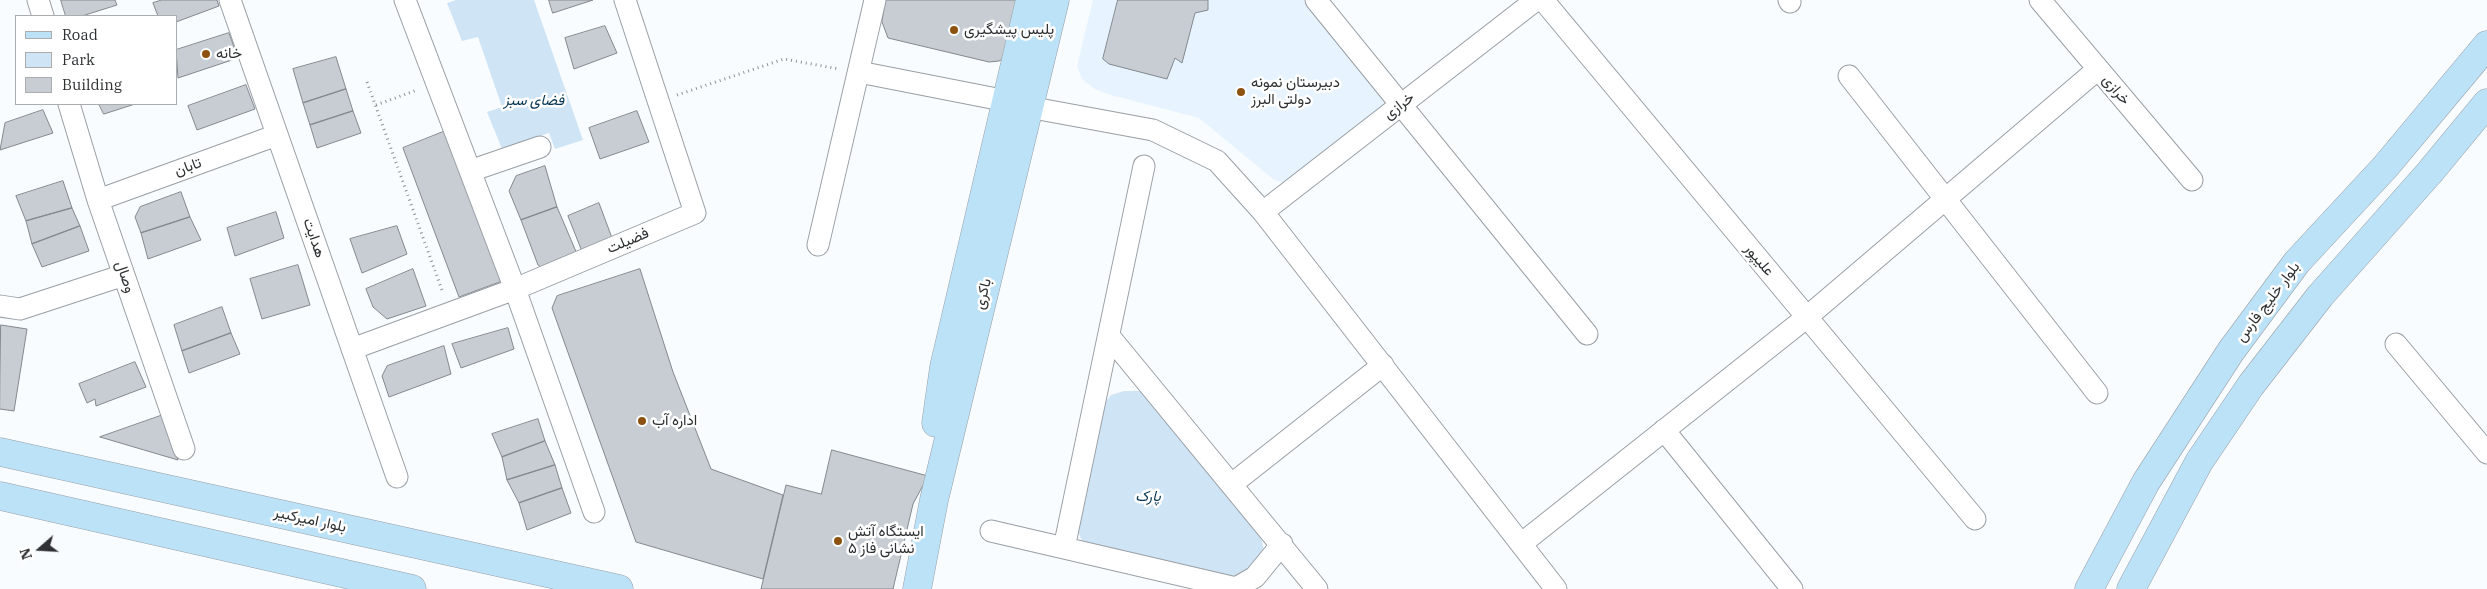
<!DOCTYPE html>
<html>
<head>
<meta charset="utf-8">
<style>
  body { margin:0 }
  #map { position:relative; width:2487px; height:589px; overflow:hidden; background:#f8fcff; font-family:"IBM Plex Serif",serif }
  canvas { display:block }
  .legend { position:absolute; left:15px; top:15px; width:162px; height:90px; box-sizing:border-box; background:#fff; border:1px solid #abacad; margin:0; padding:6px 9px; list-style:none; font-size:15px; color:#2e3032 }
  .legend li { display:flex; align-items:center; gap:10px; height:25px }
  .legend b { width:25px; border:1px solid #abacad }
  .north { position:absolute; left:15px; top:524px; width:50px; height:50px; -webkit-text-stroke:4px #fff; paint-order:stroke; rotate:251deg; font-size:14px; font-weight:700; line-height:20px; text-align:center; color:#2e3032 }
  .north::after { content:''; display:block; margin:auto; width:18px; height:22px; background:#2e3032; clip-path:polygon(50% 0,100% 100%,50% 72%,0 100%) }
</style>
</head>
<body>
<div id="map">
<canvas width="2487" height="589"></canvas>
<ul class="legend">
<li><b style="height:6px;background:#bce2f8"></b>Road</li>
<li><b style="height:14px;background:#cfe4f5"></b>Park</li>
<li><b style="height:14px;background:#c7cdd2"></b>Building</li>
</ul>
<div class="north">N</div>
</div>
<script>
const g = document.querySelector('canvas').getContext('2d');
g.lineJoin = 'round';
function fillPath(path, color) {
  g.fillStyle = color;
  g.fill(path, 'evenodd');
}
function strokePath(path, color, width, dash) {
  g.strokeStyle = color;
  g.lineWidth = width;
  g.lineCap = dash ? 'butt' : 'round';
  g.setLineDash(dash || []);
  g.stroke(path);
}
function drawText(font, color, halo, rows, align = 'center') {
  g.font = font + ' "IBM Plex Serif",Vazirmatn,serif';
  g.lineWidth = 5;
  g.setLineDash([]);
  g.textBaseline = 'middle';
  g.strokeStyle = halo;
  g.fillStyle = color;
  for (const [text, x, y, turn = 0] of rows) {
    g.save();
    g.translate(x, y);
    g.rotate((+turn || 0) * Math.PI / 180);
    g.textAlign = isNaN(turn) ? turn : align;
    if (halo) g.strokeText(text, 0, 0);
    g.fillText(text, 0, 0);
    g.restore();
  }
}
fillPath(new Path2D(`
  M1093 0H1303L1387 100V116L1288 184 1274 180 1199 118 1107 94 1095 89 1082 79 1077 66Z`), '#e7f4ff');
fillPath(new Path2D(`
  M456 0H534L583 140 555 149 549 133 502 149 487 112 502 107 478 37 462 41 447 3Z
  M1124 391H1142L1261 536 1264 552 1249 580 1090 548 1081 539 1077 528 1103 405 1111 395Z`), '#cfe4f5');
const building = new Path2D(`
  M61 0H115L117 5 82 16H66Z
  M162 0H217L219 6 176 22V16H158L153 3Z
  M549 0H593L553 13Z
  M886 0H1029L1018 52 999 61 989 62 888 38 882 22Z
  M1118 0H1208V10L1195 13 1182 63 1175 58 1167 79 1109 64 1103 59Z
  M605 26 617 53 574 69 565 38Z
  M229 33 238 58 178 78 176 50Z
  M336 57 346 89 303 103 293 69Z
  M246 85 255 109 197 130 188 106Z
  M346 89 353 111 310 125 303 103Z
  M99 104H135L104 114Z
  M43 110 53 133 0 150 5 123Z
  M353 111 361 133 317 148 310 125Z
  M637 111 649 142 600 159 589 128Z
  M448 130 505 280 459 297 403 148Z
  M545 166 557 207 521 220 509 191 516 176Z
  M63 181 72 208 26 221 16 196Z
  M181 192 190 217 141 233 135 217 140 207Z
  M599 203 615 246 585 259 568 216Z
  M557 207 580 261 549 274 538 265 521 220Z
  M72 208 80 226 32 244 26 221Z
  M276 212 284 238 235 256 227 228Z
  M190 217 201 240 148 259 141 233Z
  M80 226 89 251 42 267 32 244Z
  M397 226 407 254 362 273 350 239Z
  M298 265 310 305 262 319 250 279Z
  M413 269 426 306 387 319 373 307 366 289Z
  M640 269 673 372 711 469 783 495 763 579 636 542 552 308 557 296Z
  M222 307 231 333 182 351 174 325Z
  M1 325 27 329 14 411 0 409Z
  M508 328 514 349 461 368 452 344Z
  M231 333 240 354 189 373 182 351Z
  M444 346 451 374 389 397 382 376 387 366Z
  M135 362 146 387 96 406 95 399 87 403 79 384Z
  M163 415 178 460 100 437Z
  M538 419 545 441 502 457 492 434Z
  M545 441 555 465 507 480 502 457Z
  M832 450 928 476 913 504 893 589H761L786 485 821 494Z
  M555 465 562 488 519 503 507 480Z
  M562 488 571 513 527 530 519 503Z`);
fillPath(building, '#c7cdd2');
strokePath(building, '#83898e', 1);
const street = new Path2D(`
  M38 0 43 16
  M230 0 397 477
  M405 0 515 289 594 512
  M1316 0 1587 334
  M1543 0 1975 519
  M1789 0 1790 2
  M2040 0 2192 180
  M859 72 1007 101
  M1849 76 2097 393
  M69 104 98 200 184 449
  M1028 107 1153 130 1217 161 1263 212 1556 589
  M470 171 540 147
  M98 200 277 135
  M1263 212 1536 0
  M818 245 875 0
  M0 306 20 309 124 275
  M1109 336 1317 589
  M2396 344 2487 453
  M352 349 515 289 695 213 625 0
  M1664 430 1792 589
  M1232 484 1383 365
  M991 531 1236 588 1255 577 1282 544
  M1521 544 1807 317 2098 69
  M1064 548 1144 166`);
const secondary = new Path2D(`
  M936 423 944 367 1030 0
  M0 452 619 589
  M0 496 412 589
  M917 589 934 500 1055 0
  M2089 589 2146 482 2231 351 2297 262 2386 166 2487 45
  M2131 589 2199 462 2251 385 2320 296 2430 172 2487 103`);
strokePath(street, '#999fa4', 23);
strokePath(secondary, '#999fa4', 29);
strokePath(new Path2D(`
  M367 82 443 293
  M677 95 784 59 839 69
  M376 105 417 90`), '#8f9294', 3, [1, 4]);
strokePath(street, '#fff', 21);
strokePath(secondary, '#bce2f8', 28);
for (const [x, y, r, color] of [
  [954,30,5,"#8d5210"],
  [206,54,5,"#8d5210"],
  [1241,92,5,"#8d5210"],
  [642,421,5,"#8d5210"],
  [838,541,5,"#8d5210"]
]) {
  const dot = new Path2D();
  dot.arc(x, y, r, 0, 2 * Math.PI);
  g.fillStyle = color;
  g.fill(dot);
  strokePath(dot, '#fff', 2);
}
drawText('15px', '#2e3032', '#fff', [
  ["پلیس پیشگیری",964,30],
  ["خانه",216,54],
  ["دبیرستان نمونه",1251,83],
  ["دولتی البرز",1251,100],
  ["اداره آب",652,421],
  ["ایستگاه آتش",848,532],
  ["نشانی فاز ۵",848,549]
], 'left');
drawText('15px', '#2e3032', '#fff', [
  ["خرازی",2116,90,50],
  ["خرازی",1399,106,-38],
  ["تابان",188,167,-20],
  ["هدایت",314,238,71],
  ["فضیلت",628,241,-23],
  ["علیپور",1759,260,50],
  ["وصال",125,277,71],
  ["باکری",983,294,-76],
  ["بلوار خلیج فارس",2268,302,-53],
  ["بلوار امیرکبیر",310,520,12]
]);
drawText('italic 15px', '#073754', '#fff', [
  ["فضای سبز",534,101],
  ["پارک",1148,497]
]);
</script>
</body>
</html>
